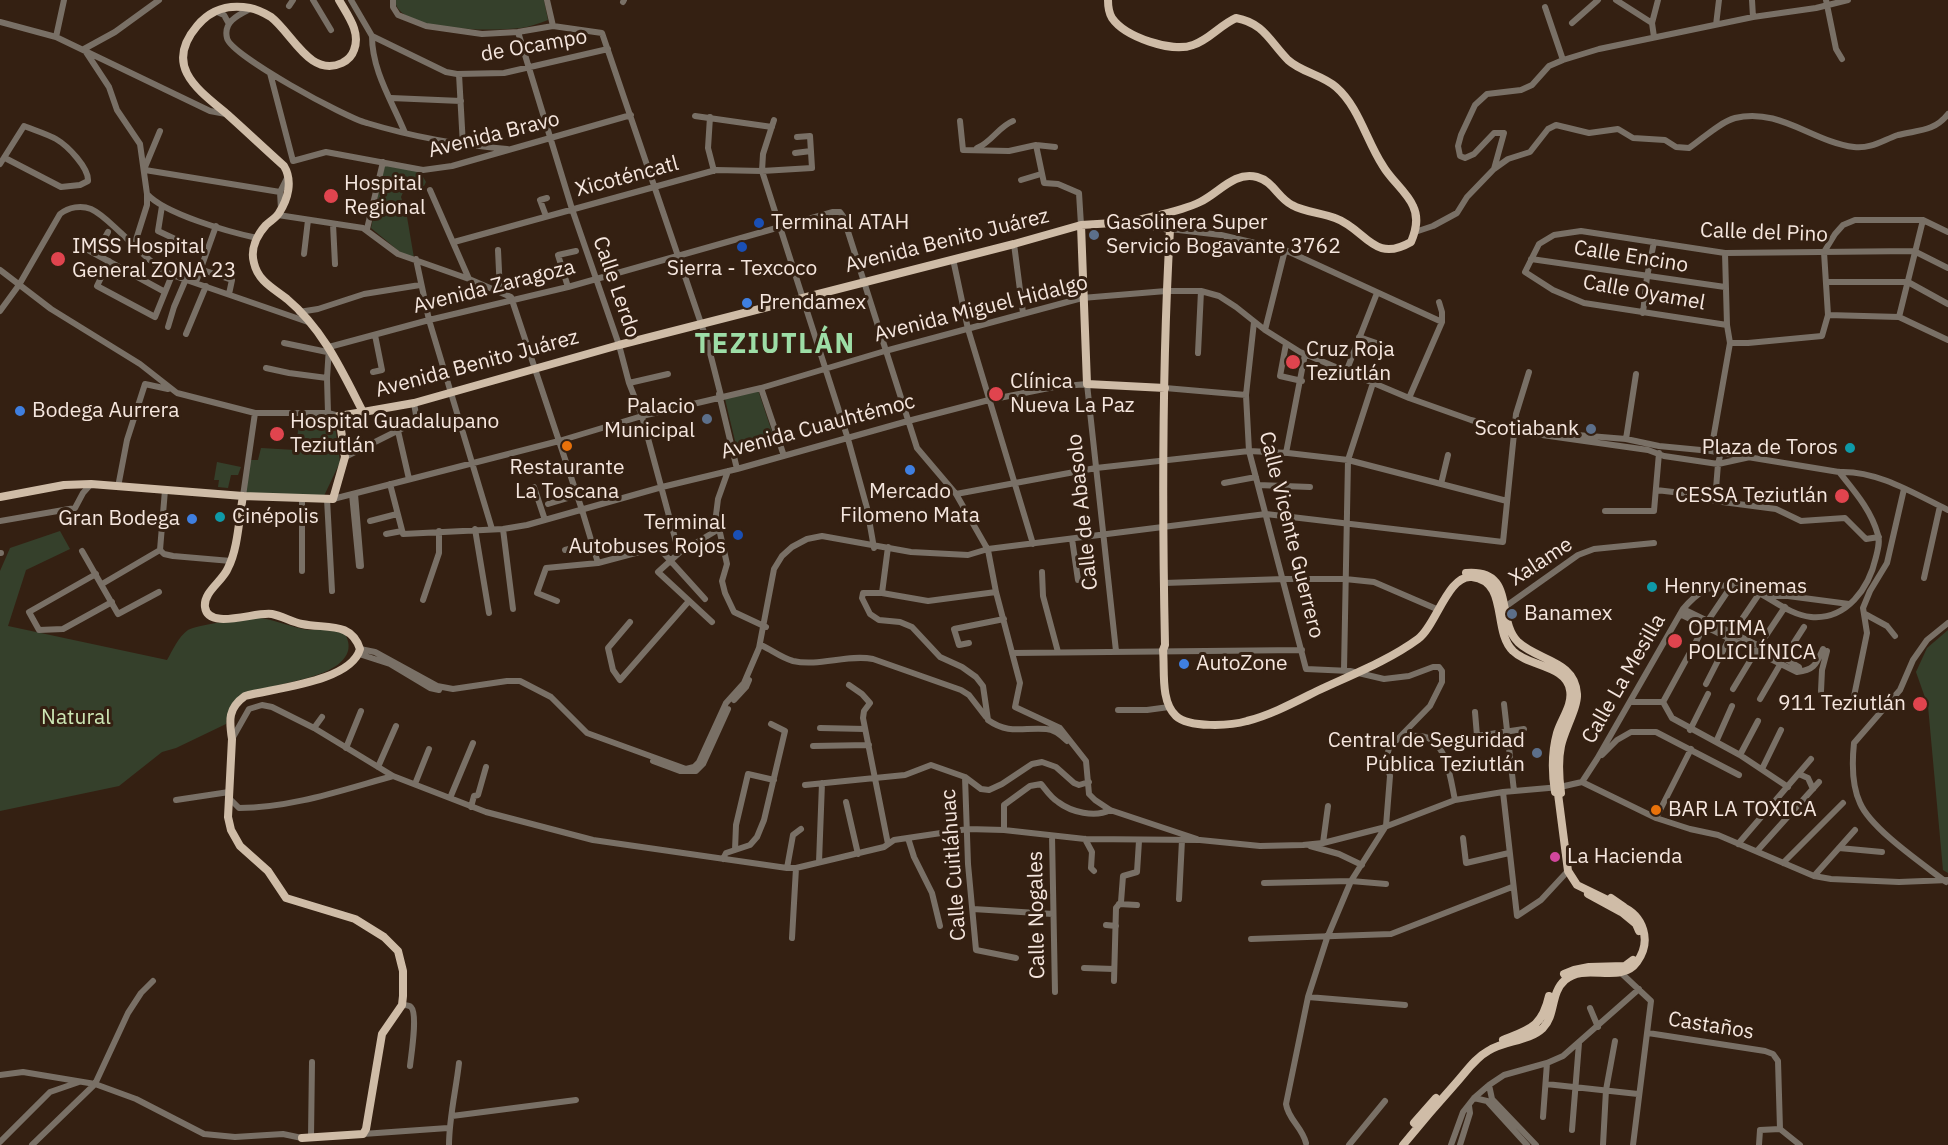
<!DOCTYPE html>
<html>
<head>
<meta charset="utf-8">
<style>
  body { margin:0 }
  canvas { display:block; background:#342012 }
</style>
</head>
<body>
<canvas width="1948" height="1145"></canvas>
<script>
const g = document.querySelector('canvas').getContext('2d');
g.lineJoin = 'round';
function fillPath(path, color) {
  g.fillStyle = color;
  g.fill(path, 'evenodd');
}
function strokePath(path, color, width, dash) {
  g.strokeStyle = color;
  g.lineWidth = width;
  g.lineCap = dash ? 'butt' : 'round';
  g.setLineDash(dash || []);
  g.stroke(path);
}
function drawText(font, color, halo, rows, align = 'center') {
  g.font = font + ' "IBM Plex Sans",sans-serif';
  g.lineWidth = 6;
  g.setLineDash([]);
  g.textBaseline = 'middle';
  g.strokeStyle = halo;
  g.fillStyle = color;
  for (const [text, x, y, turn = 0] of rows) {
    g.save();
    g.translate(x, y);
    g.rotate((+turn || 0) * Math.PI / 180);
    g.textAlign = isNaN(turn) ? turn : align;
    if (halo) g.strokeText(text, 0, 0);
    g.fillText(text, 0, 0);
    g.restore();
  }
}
fillPath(new Path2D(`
  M395 0H544L548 20C539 23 530 27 521 28 497 31 397 33 395 0Z
  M385 163 419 170 426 182 423 188 404 190 401 197 407 217 414 258 400 252 371 228Z
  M758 390 773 435 736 445 725 399Z
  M300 419H334L340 462 323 498 243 494 249 460H258L261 448 295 450Z
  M217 462 241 467 238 475H231L228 488 218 487 219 480H214Z
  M60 531 70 549 26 570 8 626 167 660C173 650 178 637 188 630 195 625 250 617 260 618 277 620 292 628 309 630 318 630 332 626 341 631 347 634 350 644 348 651 337 686 249 680 231 706 228 710 227 719 226 724L176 748 162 752 119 786 0 811V571L10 548Z
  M1948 630V873L1943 870 1928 706 1916 672 1927 648Z`), '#35402b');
strokePath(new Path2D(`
  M313 0 331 30
  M351 0 372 36 446 72 457 74 504 73 608 49
  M393 0V7L398 15 426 26 482 34 518 32 553 26 602 33 707 341 721 396
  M547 0 553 26
  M1616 0 1652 23
  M1752 0 1753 17
  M1826 0 1836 49 1842 59
  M623 2 624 0
  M289 6 293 0
  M1545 7 1563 60
  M250 9C238 15 223 22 227 38 230 55 346 118 367 123 413 137 459 145 507 149
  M215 11 224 15 229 24
  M0 22 56 37 210 111 226 114
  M1572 23 1598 0
  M1716 25 1719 0
  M518 32 572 209 619 345 629 383 642 416 679 553
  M372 36C372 71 392 101 405 133
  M56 37 64 0
  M1654 37 1652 23 1658 0
  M84 49 109 87 117 110 140 144 147 194C165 214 229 232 257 238
  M84 49 115 32 159 0
  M270 73 293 161 326 152 423 170 452 166 631 115
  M459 74 463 146
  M391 98 461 101
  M695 116 772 127
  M710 117 708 148 714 171
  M774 120 763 154 762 171 848 439 867 508 874 548
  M960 121 963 150 1009 151 1036 145 1055 147
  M1036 145 1044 183 1058 184 1079 193 1081 225
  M977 148C992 142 998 127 1013 121
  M795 153 811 151
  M0 164 24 126C34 130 47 134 56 139 68 146 89 168 88 181L80 185 61 187 5 158
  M145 167 160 131
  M1494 169 1508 159 1530 152 1548 129 1556 125 1589 133 1618 129 1633 138 1665 140 1676 147 1689 148C1701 140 1720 122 1735 118 1779 107 1813 142 1854 147 1871 149 1883 140 1898 135 1917 130 1934 132 1948 114
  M145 170 280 192
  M1021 180 1041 174
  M430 190 469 279
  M162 206 158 231 205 253
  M281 209 280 192 288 176
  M278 215 363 228 398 254 469 279 511 297 582 510 598 563
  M546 216 540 200 547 198
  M333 224 335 264
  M367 229 383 162
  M1170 229 1221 235 1285 250 1442 322
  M1415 232 1433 226 1457 213 1467 197 1494 169 1504 133H1494L1474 154 1465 158 1460 156 1458 146 1461 135 1475 105 1487 94 1521 90 1532 85 1549 66 1563 60 1599 49 1753 17 1816 8 1848 0
  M454 242 716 170 762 171 812 168 810 136 797 137
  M1014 244 1023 313
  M134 246 147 205V195
  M88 250 165 292
  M498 250 500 292
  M96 254 108 232
  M304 254 308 220
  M416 259 429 320 492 529
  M953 259 968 329 1033 544
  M1531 259 1725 287
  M109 261 97 286 155 317 172 275
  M200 269 232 280 229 294
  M0 270 51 309 140 364 177 393 255 413H328L339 416
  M196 282 216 226
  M1827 282H1908L1948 304
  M568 287 558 255 576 251
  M0 311 19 285 60 214C69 207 81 205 91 209 102 214 112 225 121 233 137 248 152 265 172 275L308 322
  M299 312 318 309 364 294 420 285
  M1643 313 1647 277 1654 242
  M1828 315 1899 317 1948 340
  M1899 317 1923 220
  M1254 322 1246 395 1249 451 1306 669 1350 671 1384 679 1409 676 1433 667H1439L1442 671V682L1430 706 1389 748 1386 760 1390 776 1386 826 1351 881 1327 938 1308 997 1286 1104C1288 1119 1302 1127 1306 1143
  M1727 325 1584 303 1553 290 1525 272 1539 244 1554 235 1581 231 1725 253 1914 251 1948 268
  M168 327 174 307 186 279
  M1265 330 1285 250
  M186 334 206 286
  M1359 337 1388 347
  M284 343 332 353
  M1730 343H1748L1822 336 1828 315 1824 252 1835 234 1843 225 1855 220H1923L1948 232
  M1286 344 1280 376 1302 381
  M1198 353 1201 291
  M266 368 289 373 327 378
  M373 372 382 370 375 335
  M1346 372 1377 293
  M629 383 668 374
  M761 388 784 456
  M1165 388 1246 395
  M719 394 737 469
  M1409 398 1442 322V312L1439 302
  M328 413 327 378 329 347 429 320 568 287 833 212H840L843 216 917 448 956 494 988 550 996 592 1020 683 1015 707 1060 728 1086 761 1089 794 1095 800 1110 810 1197 839
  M398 431 409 479
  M1577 435 1626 439 1659 446 1711 451 1839 472C1877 470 1915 494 1948 510
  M1626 439 1636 374
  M1711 451 1730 343 1727 325 1725 253
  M1286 453 1305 354
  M345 457 417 421 414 403
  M728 471 718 499 716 515 727 564 722 581 725 593 734 612 766 627
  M1224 483 1256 477
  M390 484 403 534 503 529 527 525 662 487 737 469 908 421 989 400 1054 387 1087 384 1116 651
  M1441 484 1448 455
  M1258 485 1310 487
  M118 487 127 440 145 384 168 389
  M534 487 545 520
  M1656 490 1699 495 1715 501 1776 509 1801 521 1845 518 1866 539 1879 537
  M352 494 359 566H361L355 494
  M956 494 1096 468 1249 451 1288 453 1348 460 1507 501
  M243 496 255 413
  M302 498V571
  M327 499 332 591
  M333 499 559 441 642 416 761 388 885 351 1082 298 1166 291H1201L1219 296 1236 307 1265 330 1300 352 1409 398 1471 420 1514 431 1648 450 1664 456 1718 464 1750 457
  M1715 501 1718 464 1721 452
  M548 504 578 495
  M1605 511H1654L1659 453
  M0 521 75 508 83 493 91 484
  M370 521 397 514
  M475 529 489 613
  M503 529 513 609
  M386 534 402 531
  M1072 539 1078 580
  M160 550 164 554 173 556 231 561
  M565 550 592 543
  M82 551 118 614 159 592
  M0 553H1
  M1042 572 1043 596 1058 652
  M96 574 29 612 39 630 63 629 112 602
  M1924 578 1940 506
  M1164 583 1284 579H1345L1374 582 1439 610
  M102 584 160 550 165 490
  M996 592 928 601 882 593H863L862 598 870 614 879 620 900 622 912 627 940 657 962 667 976 677 983 686 988 720C1009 735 1024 727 1046 729 1053 729 1062 736 1067 741
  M882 593 888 547
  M1765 596H1788L1849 604
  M423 600 439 553V531
  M557 601 537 593 546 568 598 563 658 547 705 599
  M1502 609 1578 555 1594 549 1654 543
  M1683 609 1784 658 1799 667 1800 671
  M1680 614 1797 672C1815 670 1816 664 1823 649
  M1865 614 1887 626 1895 636
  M630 622 608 648 613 670 620 680 689 601
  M712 622 658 572 679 553 719 529
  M1707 622 1732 585
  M1732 634 1759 594
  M969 643 959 645 954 629 1004 619
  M763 646C773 651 782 658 793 661 819 667 847 654 873 659L961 690 969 695 986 717
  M1759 646 1785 607
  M360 649 375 652 437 686 453 689 507 681H520L551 697 587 733 686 769 694 767 699 762 726 703 744 683 759 648 774 569 782 556 792 547 807 539 822 536 911 552 968 555 988 549 1266 514 1503 542 1516 414 1529 372
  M1012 653 1302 650
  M359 654 390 664 430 688 439 690
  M1784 658 1804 627
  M1344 670 1348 460 1373 383
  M1706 684 1729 639
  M849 685 862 694 870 703 864 711 863 718 888 844
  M1733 689 1756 651
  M1821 691 1822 670 1827 651
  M1760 699 1781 663
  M734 700 746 687 749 680
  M1630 702H1663L1672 718 1740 755 1788 787
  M1663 702 1704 627
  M1504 704 1514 791
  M1852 706 1867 633 1863 608 1870 591 1887 563 1904 489
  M1118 710H1147L1169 707
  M1475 712 1477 736 1524 729
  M314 728 322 717
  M820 728 865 729
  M1690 730 1708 694
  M1401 736C1408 736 1418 735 1425 737 1447 742 1451 782 1455 800
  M232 739 249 709 262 705 272 707 314 728 393 776 486 812 593 840 787 868H796L884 847 894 840 968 829 1004 830 1085 839 1200 840 1260 846 1303 845 1323 843 1382 828 1455 800 1503 792 1560 787 1582 782 1597 759 1683 609C1698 592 1706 586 1730 585 1760 584 1781 614 1811 617 1847 620 1869 588 1876 557 1878 549 1880 542 1878 535 1871 510 1855 492 1839 472
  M1716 742 1732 706
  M813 746 869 745
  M346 748 361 711
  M1602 755 1617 740 1631 732H1656L1739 775
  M1740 755 1758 721
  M653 761 680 771H696L703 764 728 709
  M1495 763 1511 760
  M378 767 396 726
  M1762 769 1781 730
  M1799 774 1808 778 1813 789
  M965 777 968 864 976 950 1016 958
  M1582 782 1656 818 1690 829 1718 835 1814 876 1831 879 1899 882 1948 880
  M415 784 429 749
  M805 785 905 775 931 765 965 777 981 789 989 790 1002 784 1032 764 1042 762 1056 767 1074 783 1079 785 1089 782
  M1503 792 1517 916 1541 900 1566 873
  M229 798 239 808C291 808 342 790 393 776
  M450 798 473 743
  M176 800 229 792
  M846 802 858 854
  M471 807 474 796 478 795 486 767
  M1656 818 1691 749
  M1004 830V805L1030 786 1041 784C1046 790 1051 798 1058 802 1071 812 1095 818 1110 810
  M1052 836 1055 992
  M908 838 914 857 932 893 940 926
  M1463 838 1466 863 1509 853
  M1085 839 1092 852 1091 868 1094 871
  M1323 843 1328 806
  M1738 844 1811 759
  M1310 846 1339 854 1362 865
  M1839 848 1882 852
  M735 850 736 825 748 774 774 780
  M1757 851 1819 782
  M723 859 726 853 750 845 757 837 764 820 785 731 771 724
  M819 862 822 783
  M1783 863 1843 803
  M787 868 793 835 801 829
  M1814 876 1855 830
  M1946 882C1923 864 1871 829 1860 803 1852 786 1852 762 1854 743L1900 690 1913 660 1927 640 1948 623
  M1264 883 1351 881 1386 884
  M1179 899 1182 840
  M1119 904 1137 905
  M973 909 1053 914
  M1106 925 1116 926
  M792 938 796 868
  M1251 939 1391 934 1512 887
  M1084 968 1114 969
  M1619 971 1651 1001 1633 1145
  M1114 981 1116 908 1121 902 1123 876 1137 872 1139 841
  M1308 997 1405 1005
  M402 1005C404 1005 409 1005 411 1007 418 1014 411 1056 410 1066
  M1590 1008 1598 1027
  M1648 1033 1765 1051 1773 1054 1778 1061 1780 1129
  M0 1075 23 1072 95 1084 136 1099 204 1134 235 1137 283 1134 302 1138
  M1546 1084 1638 1094
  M1489 1085 1492 1099 1536 1145
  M1474 1098 1487 1101 1527 1145
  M452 1116 576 1100
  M1543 1117 1547 1063
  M1780 1129 1800 1145
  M1572 1130 1579 1043
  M363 1134 448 1128
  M311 1137 312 1062
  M0 1142 50 1092 79 1082
  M32 1145 95 1084 128 1013 141 993 153 981
  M449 1145C449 1118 456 1090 459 1063
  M1349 1145 1385 1101
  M1451 1145 1463 1112 1474 1098 1489 1085 1504 1075 1547 1063 1563 1056 1639 989
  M1460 1145 1470 1113 1469 1106
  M1603 1145 1606 1090 1615 1041
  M1759 1145 1760 1130 1780 1129`), '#797066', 6);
strokePath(new Path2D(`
  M339 0C348 16 361 32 354 50 352 56 348 60 342 63 310 78 292 33 271 17 266 14 256 9 250 8 228 4 211 9 197 26 163 66 198 90 227 114 246 131 265 149 284 166 293 181 288 199 279 213 276 218 270 221 266 225 257 235 250 249 254 263 258 281 273 288 287 299 323 329 342 371 363 412L414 403 619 345 1014 244 1081 225 1130 222 1170 229C1162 367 1162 507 1165 645L1163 650C1165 670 1160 701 1176 716 1189 728 1230 726 1247 721 1271 715 1295 702 1317 691 1351 675 1388 661 1418 639 1436 626 1448 574 1472 577 1509 581 1492 631 1513 651 1529 667 1566 665 1570 690 1573 705 1561 719 1557 733 1552 751 1552 773 1555 792
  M1108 0C1108 5 1109 13 1112 18 1125 37 1172 53 1193 45 1209 40 1220 25 1236 18 1264 23 1270 42 1288 60 1301 72 1322 75 1336 87 1359 107 1366 140 1383 166 1391 180 1407 192 1413 206 1419 218 1416 230 1411 242 1373 264 1366 229 1335 218 1322 213 1304 212 1292 205 1278 198 1273 181 1257 177 1234 171 1219 193 1200 202 1180 212 1156 215 1134 221
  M1081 225 1087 384 1165 388
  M243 496C239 518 238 549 228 568 223 581 203 592 205 607 208 631 256 611 272 614 282 616 292 622 302 624 326 629 351 621 360 649 351 682 274 688 245 696 228 708 229 720 232 739L228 817 231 830 240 846 268 871 286 898 355 919 384 937 398 951 403 971V996L402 1005 382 1034 366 1129 363 1134 302 1138
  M0 497 64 485 91 484 243 496 333 499 345 457 339 416 363 412
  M1466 573C1517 569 1495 619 1518 642 1538 661 1575 660 1577 694 1578 707 1564 731 1561 746 1558 760 1559 778 1561 793
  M1588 894 1621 912
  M1611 898 1624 907
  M1619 910 1636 924 1639 931
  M1564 974 1574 970 1589 967 1625 966 1633 960
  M1503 1040C1530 1029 1542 1027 1549 996
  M1414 1123 1436 1098
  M1403 1145C1420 1124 1438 1103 1456 1083 1466 1072 1475 1058 1488 1051 1505 1040 1528 1042 1543 1028 1556 1015 1550 993 1565 980 1585 962 1621 985 1637 962 1652 941 1644 916 1621 906`), '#cfbca7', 8);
strokePath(new Path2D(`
  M1557 786 1568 871 1577 885 1614 903`), '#cfbca7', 8);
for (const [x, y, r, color] of [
  [331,196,8,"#e0444e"],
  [759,223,6,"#1a4fb4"],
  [1094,235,6,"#5c6f8a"],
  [742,247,6,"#1a4fb4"],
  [58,259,8,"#e0444e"],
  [747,303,6,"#3f7fe0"],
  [1293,362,8,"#e0444e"],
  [996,394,8,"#e0444e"],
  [20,411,6,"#3f7fe0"],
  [707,419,6,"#5c6f8a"],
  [1591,429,6,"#5c6f8a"],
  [277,434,8,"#e0444e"],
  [567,446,6,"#e8710a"],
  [1850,448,6,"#0f9aa8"],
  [910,470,6,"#3f7fe0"],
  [1842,496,8,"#e0444e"],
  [220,517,6,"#0f9aa8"],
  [192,519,6,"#3f7fe0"],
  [738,535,6,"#1a4fb4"],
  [1652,587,6,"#0f9aa8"],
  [1512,614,6,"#5c6f8a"],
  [1675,641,8,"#e0444e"],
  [1184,664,6,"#3f7fe0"],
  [1920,704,8,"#e0444e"],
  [1537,753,6,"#5c6f8a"],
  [1656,810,6,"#e8710a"],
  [1555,857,6,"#d1479c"]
]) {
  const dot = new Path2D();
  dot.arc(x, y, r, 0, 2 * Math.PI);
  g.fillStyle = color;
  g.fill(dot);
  strokePath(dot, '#342012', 2);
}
drawText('21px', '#f5e6de', '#342012', [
  ["de Ocampo",534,46,-10],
  ["Avenida Bravo",494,135,-14],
  ["Xicoténcatl",627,177,-15],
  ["Calle del Pino",1764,233,2],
  ["Avenida Benito Juárez",947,241,-14],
  ["Calle Encino",1631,257,9],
  ["Avenida Zaragoza",494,287,-14],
  ["Calle Lerdo",616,287,71],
  ["Calle Oyamel",1644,293,10],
  ["Avenida Miguel Hidalgo",981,309,-14],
  ["Avenida Benito Juárez",477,364,-15],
  ["Avenida Cuauhtémoc",818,427,-15],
  ["Calle de Abasolo",1083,512,-96],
  ["Calle Vicente Guerrero",1291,535,76],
  ["Xalame",1541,562,-33],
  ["Calle La Mesilla",1624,679,-60],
  ["Calle Cuitláhuac",954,865,-94],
  ["Calle Nogales",1037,915,-91],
  ["Castaños",1711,1026,9]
]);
drawText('21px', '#f5e6de', '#342012', [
  ["Hospital",344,184],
  ["Regional",344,208],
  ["Terminal ATAH",771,223],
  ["Gasolinera Super",1106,223],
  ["Servicio Bogavante 3762",1106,247],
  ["IMSS Hospital",72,247],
  ["General ZONA 23",72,271],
  ["Sierra - Texcoco",742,269,"center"],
  ["Prendamex",759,303],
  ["Cruz Roja",1306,350],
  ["Teziutlán",1306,374],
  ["Clínica",1010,382],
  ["Nueva La Paz",1010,406],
  ["Palacio",695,407,"right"],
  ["Municipal",695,431,"right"],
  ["Bodega Aurrera",32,411],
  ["Hospital Guadalupano",290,422],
  ["Teziutlán",290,446],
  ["Scotiabank",1579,429,"right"],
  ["Plaza de Toros",1838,448,"right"],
  ["Restaurante",567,468,"center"],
  ["La Toscana",567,492,"center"],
  ["Mercado",910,492,"center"],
  ["Filomeno Mata",910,516,"center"],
  ["CESSA Teziutlán",1828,496,"right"],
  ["Cinépolis",232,517],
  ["Gran Bodega",180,519,"right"],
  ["Terminal",726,523,"right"],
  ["Autobuses Rojos",726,547,"right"],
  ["Henry Cinemas",1664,587],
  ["Banamex",1524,614],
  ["OPTIMA",1688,629],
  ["POLICLÍNICA",1688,653],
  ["AutoZone",1196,664],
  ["911 Teziutlán",1906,704,"right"],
  ["Central de Seguridad",1525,741,"right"],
  ["Pública Teziutlán",1525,765,"right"],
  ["BAR LA TOXICA",1668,810],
  ["La Hacienda",1567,857]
], 'left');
drawText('21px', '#cde7b5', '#342012', [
  ["Natural",76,718]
]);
g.letterSpacing = '1.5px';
drawText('bold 27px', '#9ddda6', '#342012', [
  ["TEZIUTLÁN",775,345]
]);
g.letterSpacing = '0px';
</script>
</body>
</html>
